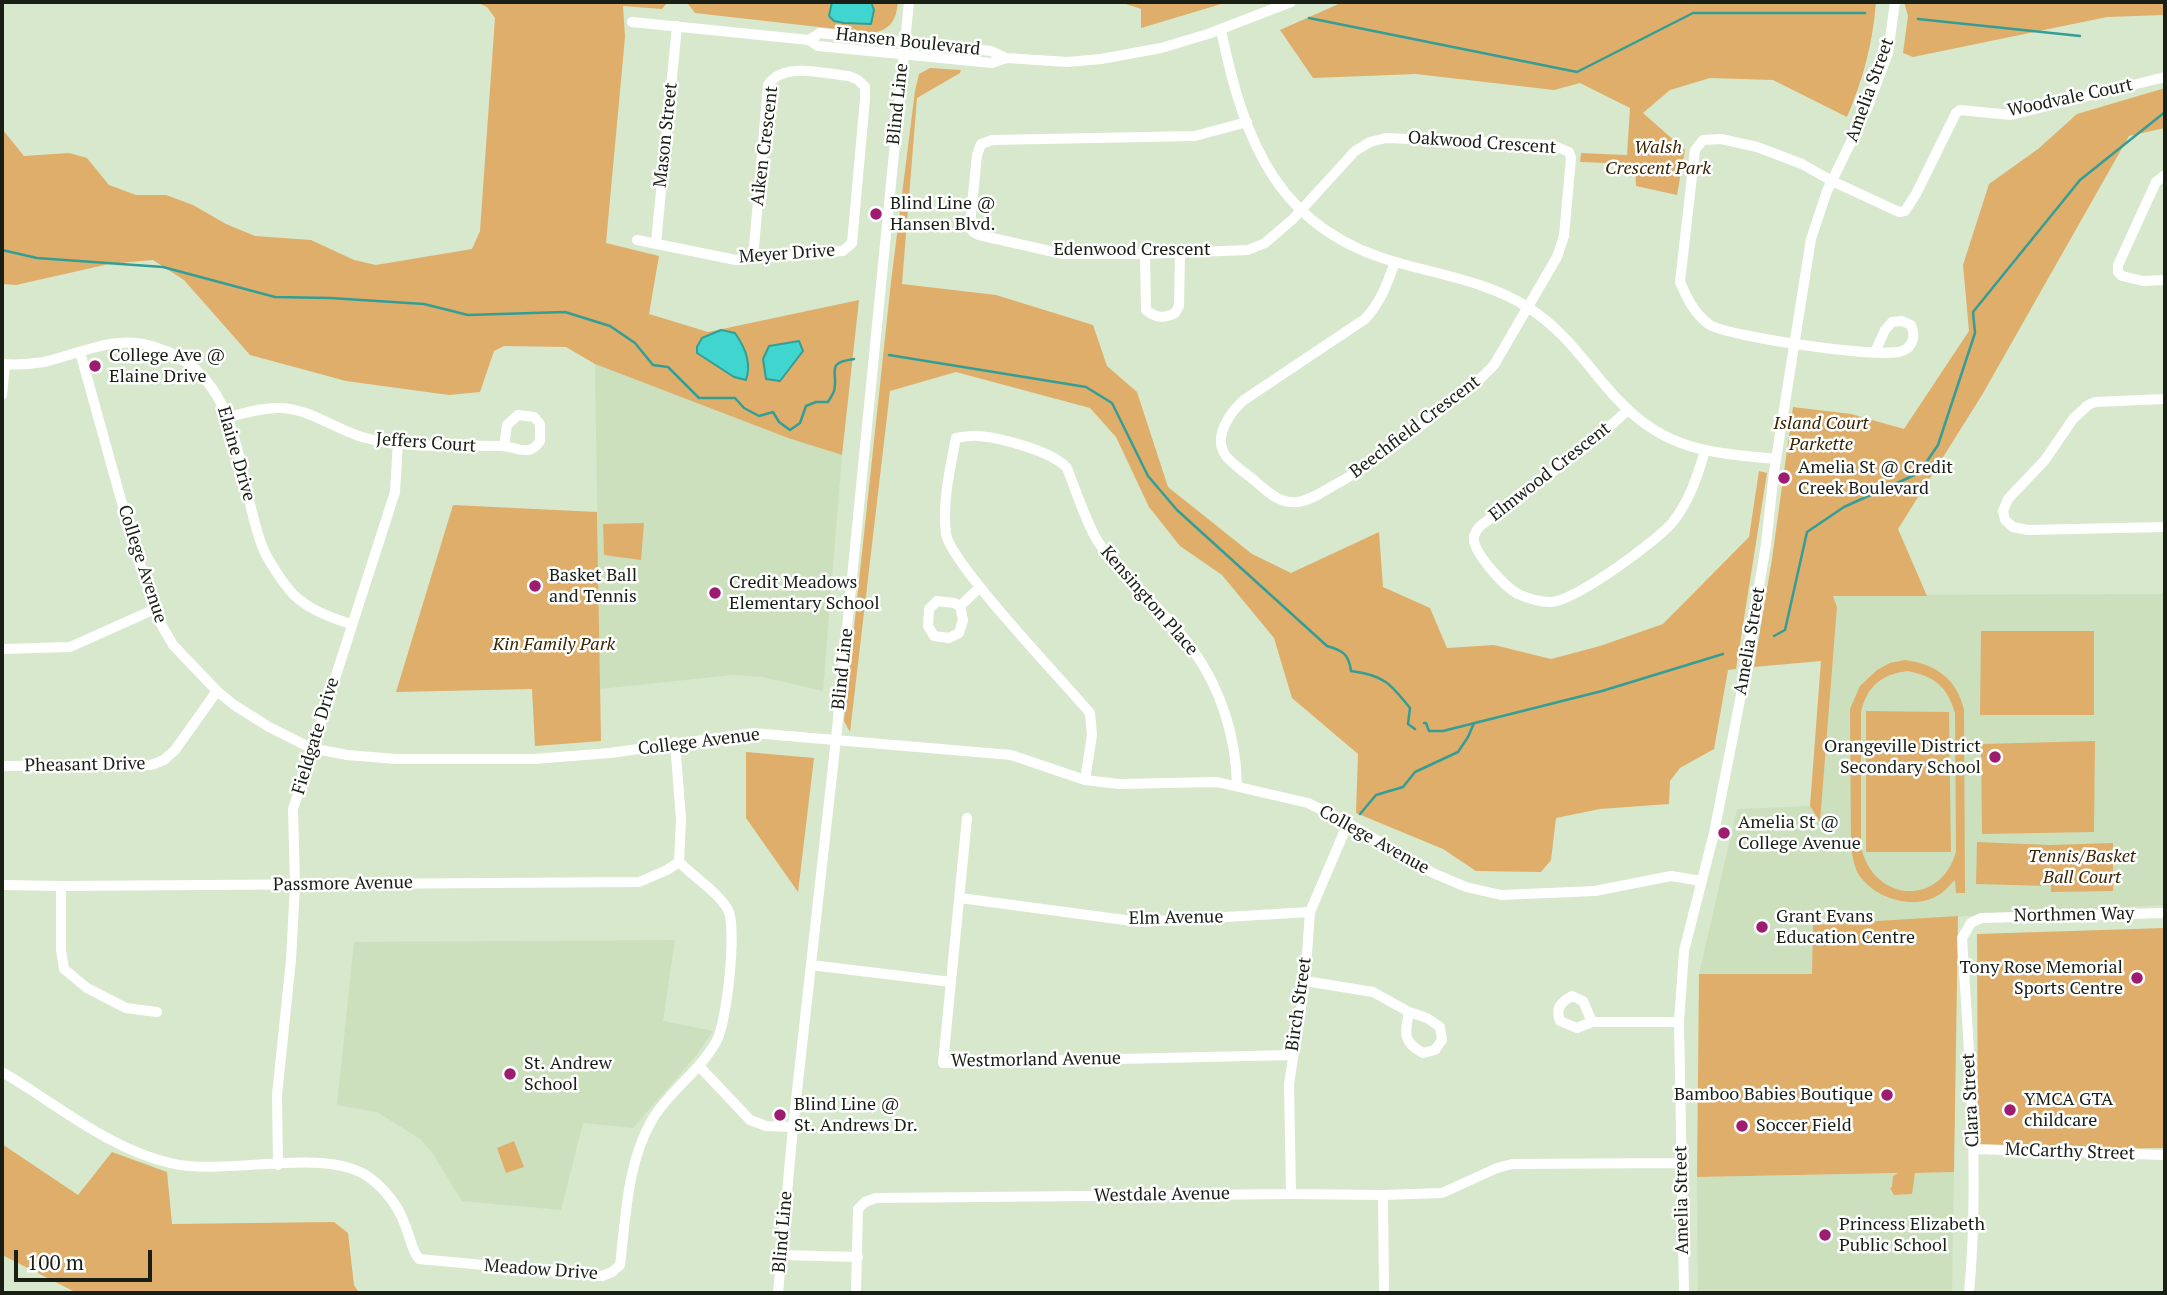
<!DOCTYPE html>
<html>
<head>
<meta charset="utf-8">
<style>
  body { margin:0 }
  #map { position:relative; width:2167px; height:1295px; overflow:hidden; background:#d7e8cc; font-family:"PT Serif",serif }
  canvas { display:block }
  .frame { position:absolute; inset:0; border:4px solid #191f15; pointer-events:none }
  .scale { position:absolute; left:14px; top:1250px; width:138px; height:32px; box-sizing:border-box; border:4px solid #191f15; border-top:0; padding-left:9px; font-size:21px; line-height:24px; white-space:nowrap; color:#191f15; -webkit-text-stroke:5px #fff; paint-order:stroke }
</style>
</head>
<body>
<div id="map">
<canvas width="2167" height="1295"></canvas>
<div class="frame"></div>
<div class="scale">100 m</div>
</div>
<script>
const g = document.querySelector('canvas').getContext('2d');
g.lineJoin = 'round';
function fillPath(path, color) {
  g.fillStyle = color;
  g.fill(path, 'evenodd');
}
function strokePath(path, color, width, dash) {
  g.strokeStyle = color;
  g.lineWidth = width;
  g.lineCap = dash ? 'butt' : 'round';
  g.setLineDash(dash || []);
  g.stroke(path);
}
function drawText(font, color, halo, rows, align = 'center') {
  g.font = font + ' "PT Serif",serif';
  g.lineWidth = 5;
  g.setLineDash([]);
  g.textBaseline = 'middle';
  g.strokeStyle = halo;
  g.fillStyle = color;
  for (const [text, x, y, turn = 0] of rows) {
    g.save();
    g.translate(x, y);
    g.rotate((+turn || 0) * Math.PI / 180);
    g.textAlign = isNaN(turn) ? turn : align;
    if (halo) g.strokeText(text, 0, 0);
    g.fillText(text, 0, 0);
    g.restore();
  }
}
fillPath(new Path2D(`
  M595 364 788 438 842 455 823 691 763 677 732 675 600 689Z
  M2165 594V905L1813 925V974H1699L1737 809 1810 806 1820 820 1837 608 1833 595Z
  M675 940 663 1021 713 1031 696 1056 633 1128 583 1123 561 1210 462 1201 431 1151 420 1139 377 1112 337 1105 354 942Z
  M1954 1172 1952 1293H1698L1697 1177Z`), '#cce0bd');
fillPath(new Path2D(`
  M476 2H668L662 9 623 6 625 37 606 243 659 256 649 314 708 332 859 300 842 455 788 438 595 364 566 347 504 346 494 351 480 392 449 395 346 381 250 355 184 280 153 260 109 264 16 285 2 284V129L24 156 69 153 87 158 109 185 136 195H166L193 205 226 224 255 236 311 240 354 260 376 265 472 249 480 231 495 18 487 7Z
  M678 2H832L829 16 870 24 874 10 871 2H898C896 20 891 30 872 33L695 13 688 4Z
  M1120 2H1228L1141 28V9Z
  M1343 2H1876C1873 42 1863 80 1847 117L1773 80 1710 78 1670 90 1643 113 1685 150 1677 195 1636 186 1635 164 1580 162 1581 153 1627 155 1630 108 1580 83 1554 90 1416 74 1313 78 1280 30Z
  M1904 2H2165V15L2107 17 1913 57 1903 53 1908 16Z
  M930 68 961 70 960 73 917 98 902 284 996 295 1093 325 1107 366 1137 392 1168 487 1252 554 1291 573 1379 532 1383 587 1430 608 1447 648 1494 645 1551 659 1600 646 1663 624 1749 537 1759 471 1767 473 1736 669 1728 670 1714 749 1680 768 1670 781 1669 804 1600 809 1556 818 1551 860 1541 872 1476 871 1443 849 1356 813 1358 754 1292 698 1274 638 1222 575 1180 546 1149 507 1116 437 1090 408 956 372 890 391 850 732 844 721 891 282 915 91 919 74Z
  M2165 88V128L2129 136 1982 395 1898 529 1927 596H1833L1837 607 1820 822 1810 806 1821 661 1754 667 1772 559 1793 407 1851 414 1904 429 1969 331 1963 265 1989 184 2038 149 2077 114Z
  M453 505 597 512 601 741 535 746 532 689 396 692Z
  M644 523 641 560 604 555 603 524Z
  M1981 631H2094V715H1980Z
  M1905 660C1936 664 1957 679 1964 710L1965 893H1956L1955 880C1951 883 1948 888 1943 892 1918 912 1876 900 1859 875 1854 867 1853 857 1851 848L1850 709 1860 686 1877 670 1890 663ZM1908 671C1935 677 1947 686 1955 713L1956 852C1940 908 1872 902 1861 846V712C1867 686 1882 674 1908 671Z
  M1866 711 1949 712 1951 852H1866Z
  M2095 741 2094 832 1982 834 1981 744Z
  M746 752 814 758 798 892 746 818Z
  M1977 842 2049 845 2113 843V891L2051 892 2050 858 2049 886 1976 884Z
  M1958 916 1954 1172 1915 1173 1912 1194 1894 1195 1890 1188 1892 1187 1893 1176 1898 1173 1697 1177 1699 974H1812L1813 925Z
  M2165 928V1148L1978 1150 1977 934Z
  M514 1141 524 1167 506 1173 497 1148Z
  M2 1144 78 1195 112 1152 167 1172 172 1224 334 1222 348 1233 354 1285 359 1293H77L2 1255Z`), '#dfae6b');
const water = new Path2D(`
  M832 2H871L874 10 871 24 844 23 834 21 829 16Z
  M721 330 735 333C745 347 752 363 746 380L734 377 697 353V347L702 338Z
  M799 341 803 351 780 381 766 379 763 359 769 346Z`);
fillPath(water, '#40d5ce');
strokePath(water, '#349e96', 2);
strokePath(new Path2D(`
  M1309 18 1577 72 1693 13H1865
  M1918 19 2080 36
  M2 250 37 258 163 267 275 297 330 298 424 304 468 315 565 312 610 326 635 343 653 365 668 367 699 398H735L744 408 759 416 773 412 779 422 790 430 800 423 806 406 816 402H828C830 398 833 395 834 391 839 372 824 363 854 359
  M889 355 1086 387 1112 403 1148 476 1177 510 1327 646C1342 650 1349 654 1351 671 1384 675 1391 684 1410 708L1408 724 1415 729
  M1774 636 1785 630 1807 532 1844 507 1919 473 1938 445 1975 333 1973 312 2080 180 2165 112
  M1424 723H1426L1429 731H1443L1602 691 1723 654
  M1360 814 1376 795 1403 787 1415 772 1458 752 1468 737 1474 723`), '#349e96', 2.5);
strokePath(new Path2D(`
  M632 22 809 40 818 46 992 63 1006 58 1067 62 1101 59 1161 48 1208 34 1291 2
  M1221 30C1244 142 1278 231 1399 263 1442 275 1491 283 1529 308 1560 328 1580 355 1603 383 1657 448 1697 452 1776 459
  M809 40 820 33 991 51 1006 58
  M1247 122 1195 136 992 140 981 144 977 155 970 225 973 232 979 235 1063 254H1145L1248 250 1265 243 1293 219 1355 151 1370 142 1386 138 1552 145 1569 152 1571 158 1564 236 1557 257 1494 365 1479 380C1431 417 1385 458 1331 487 1321 493 1308 501 1297 502 1279 504 1267 491 1255 481 1246 473 1234 466 1226 456 1212 438 1230 412 1244 400L1365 319C1381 302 1387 284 1395 262
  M2165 175 2156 182 2118 265V272L2122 276 2143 281 2165 280
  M637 240 736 260 843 251 852 243 865 99V87L858 80 849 76C824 74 783 61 768 85L753 259
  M656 243 677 26
  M1145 254 1146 310C1156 318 1163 319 1175 313L1179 306 1180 253
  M80 352 135 550 161 624 173 645 217 691 234 705 269 727 311 748 347 755 396 759H534L610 753 753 733 1011 755 1085 780 1119 784 1217 782 1308 803 1348 823 1433 873 1466 887 1501 895 1595 891 1671 876 1701 881
  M1875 352 1885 330 1892 322 1902 321 1911 325C1916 336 1913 347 1902 351 1881 359 1731 337 1710 325 1695 315 1687 298 1680 282L1695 150 1703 140 1721 139 1757 147 1802 164 1832 181 1899 212 1905 211 1916 194 1956 113 1960 110 2011 115 2165 77
  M2 364C15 365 31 364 44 362 76 355 110 337 143 344 244 365 234 470 262 546 267 559 284 585 294 595 309 610 331 618 351 624
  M2 395 5 365
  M2165 399 2095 402 2088 405 2073 419 2045 460 2008 499 2003 511 2005 520 2013 527 2028 530 2165 527
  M1627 411 1586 447 1480 526C1478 528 1475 533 1474 536 1471 551 1505 587 1518 594 1527 598 1540 602 1550 602 1574 602 1654 543 1671 524 1689 503 1697 477 1705 451
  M229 417C245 413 264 407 281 408 310 409 335 429 362 437 404 449 457 445 501 446 510 446 518 451 528 450 534 449 537 446 540 441V424L534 417 518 415 507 425 504 446
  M960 606 954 603 937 601 929 609 928 626 934 636 949 638 959 633 963 620 960 606 980 587
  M2 649 70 647 155 609
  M2 766 151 765 164 760 175 750 217 691
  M1085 780 1092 735 1090 713C1064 682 951 564 946 534 942 502 950 469 956 438 963 437 972 435 979 436 1001 438 1052 451 1067 468 1075 488 1089 531 1101 546 1129 582 1167 613 1193 650 1221 689 1236 737 1237 785
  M967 818 943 1063 1292 1055
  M2 885 61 886 639 882 667 870 679 862
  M61 886V950L64 969 87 988 126 1008 157 1012
  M960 898 1140 922 1310 912
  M811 965 951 982
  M1305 981 1373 992 1409 1012 1427 1018 1440 1027 1442 1040 1435 1050 1423 1053C1402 1042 1405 1033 1409 1012
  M1592 1022 1583 1001 1572 996C1561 1002 1555 1008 1560 1021L1577 1028 1592 1022H1679
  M699 1066 750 1120 766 1126 793 1127
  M2 1072C57 1104 107 1148 170 1163 227 1177 327 1145 370 1178 385 1189 399 1207 405 1225 410 1236 411 1249 419 1259L602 1276 612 1272 620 1265C626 1216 627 1163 652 1120 669 1091 699 1072 716 1042 727 1024 737 928 728 910 720 894 693 876 679 862L681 819 675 742
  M1974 1149 2165 1155
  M278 1165 277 1095 291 960 295 885 293 809 395 492 398 442
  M1291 1194 1289 1084 1305 981 1310 912 1348 823
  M1383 1195 1384 1293
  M782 1255 858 1257
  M778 1293 793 1127 836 739 909 2
  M856 1293 858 1209 865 1202 876 1198 1291 1194 1383 1195 1442 1193 1497 1168 1512 1164 1681 1163
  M1684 1293 1679 1022 1684 951 1714 833 1741 695 1766 544 1774 472 1811 239 1827 191 1867 109 1888 53 1895 2
  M1969 1293C1980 1175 1969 1056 1962 938L1971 923 1981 918 2165 913`), '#fff', 10);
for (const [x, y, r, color] of [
  [876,214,7,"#9d1c6f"],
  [95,366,7,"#9d1c6f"],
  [1784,478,7,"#9d1c6f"],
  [535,586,7,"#9d1c6f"],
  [715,593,7,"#9d1c6f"],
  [1995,757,7,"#9d1c6f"],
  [1724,833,7,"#9d1c6f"],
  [1762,927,7,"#9d1c6f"],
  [2137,978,7,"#9d1c6f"],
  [510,1074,7,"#9d1c6f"],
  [1887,1095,7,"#9d1c6f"],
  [2010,1110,7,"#9d1c6f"],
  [780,1115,7,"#9d1c6f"],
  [1742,1126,7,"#9d1c6f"],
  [1825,1235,7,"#9d1c6f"]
]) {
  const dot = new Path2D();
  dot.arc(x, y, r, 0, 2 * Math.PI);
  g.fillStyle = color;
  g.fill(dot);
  strokePath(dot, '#fff', 2.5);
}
drawText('18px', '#191f15', '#fff', [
  ["Hansen Boulevard",908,42,6],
  ["Amelia Street",1870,90,-70],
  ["Woodvale Court",2070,98,-12],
  ["Blind Line",898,104,-84],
  ["Mason Street",666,135,-84],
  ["Oakwood Crescent",1482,143,4],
  ["Aiken Crescent",765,146,-83],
  ["Edenwood Crescent",1132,250],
  ["Meyer Drive",787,254,-4],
  ["Beechfield Crescent",1415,427,-37],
  ["Jeffers Court",426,443,4],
  ["Elaine Drive",236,454,74],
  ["Elmwood Crescent",1550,472,-38],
  ["College Avenue",142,564,72],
  ["Kensington Place",1149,601,49],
  ["Amelia Street",1750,641,-80],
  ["Blind Line",843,669,-84],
  ["Fieldgate Drive",316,736,-73],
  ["College Avenue",699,742,-7],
  ["Pheasant Drive",85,765,-1],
  ["College Avenue",1374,840,29],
  ["Passmore Avenue",343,884,-1],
  ["Northmen Way",2074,915,-1],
  ["Elm Avenue",1176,918,-1],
  ["Birch Street",1299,1004,-82],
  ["Westmorland Avenue",1036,1060,-1],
  ["Clara Street",1971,1100,-93],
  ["McCarthy Street",2070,1152,2],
  ["Westdale Avenue",1162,1195,-1],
  ["Amelia Street",1682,1200,-91],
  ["Blind Line",783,1232,-85],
  ["Meadow Drive",541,1270,4]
]);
drawText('italic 18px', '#3b2400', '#fff', [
  ["Walsh",1658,148],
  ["Crescent Park",1658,169],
  ["Island Court",1821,424],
  ["Parkette",1821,445],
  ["Kin Family Park",554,645],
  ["Tennis/Basket",2082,857],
  ["Ball Court",2082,878]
]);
drawText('18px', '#191f15', '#fff', [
  ["Blind Line @",890,204],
  ["Hansen Blvd.",890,225],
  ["College Ave @",109,356],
  ["Elaine Drive",109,377],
  ["Amelia St @ Credit",1798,468],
  ["Creek Boulevard",1798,489],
  ["Basket Ball",549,576],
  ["and Tennis",549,597],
  ["Credit Meadows",729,583],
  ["Elementary School",729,604],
  ["Orangeville District",1981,747,"right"],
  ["Secondary School",1981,768,"right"],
  ["Amelia St @",1738,823],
  ["College Avenue",1738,844],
  ["Grant Evans",1776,917],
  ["Education Centre",1776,938],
  ["Tony Rose Memorial",2123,968,"right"],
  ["Sports Centre",2123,989,"right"],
  ["St. Andrew",524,1064],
  ["School",524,1085],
  ["Bamboo Babies Boutique",1873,1095,"right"],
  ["YMCA GTA",2024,1100],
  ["childcare",2024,1121],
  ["Blind Line @",794,1105],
  ["St. Andrews Dr.",794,1126],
  ["Soccer Field",1756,1126],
  ["Princess Elizabeth",1839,1225],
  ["Public School",1839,1246]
], 'left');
</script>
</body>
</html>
